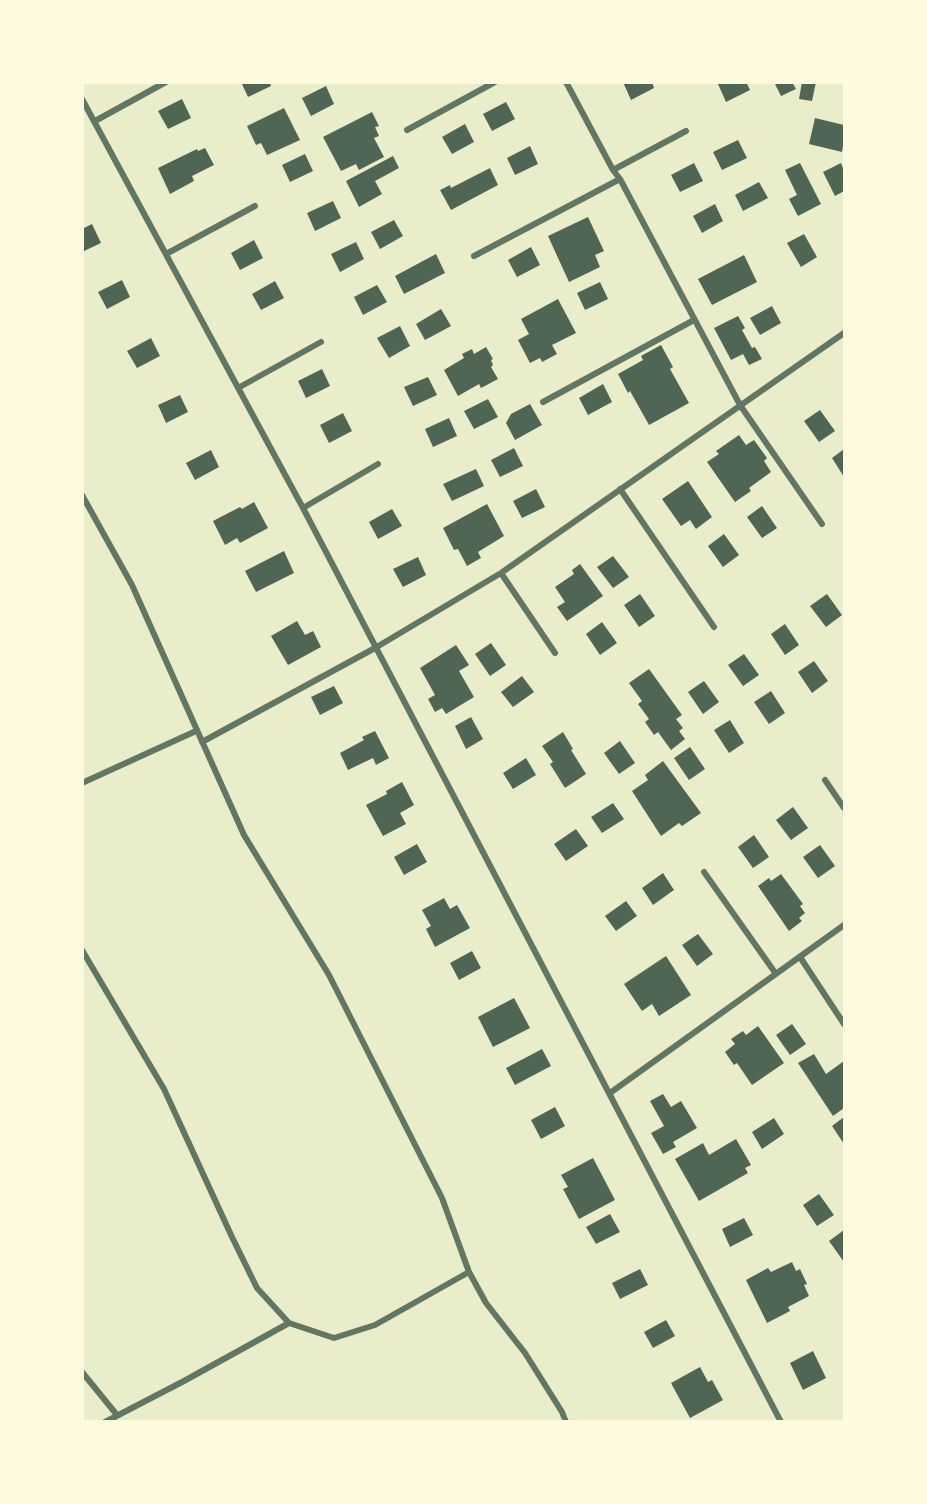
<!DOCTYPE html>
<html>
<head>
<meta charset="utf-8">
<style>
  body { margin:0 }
  #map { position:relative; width:927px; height:1504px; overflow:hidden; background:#e9edc9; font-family:Raleway,sans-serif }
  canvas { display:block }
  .frame { position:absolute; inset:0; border:84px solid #fefae0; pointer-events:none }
</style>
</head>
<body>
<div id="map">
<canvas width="927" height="1504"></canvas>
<div class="frame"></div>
</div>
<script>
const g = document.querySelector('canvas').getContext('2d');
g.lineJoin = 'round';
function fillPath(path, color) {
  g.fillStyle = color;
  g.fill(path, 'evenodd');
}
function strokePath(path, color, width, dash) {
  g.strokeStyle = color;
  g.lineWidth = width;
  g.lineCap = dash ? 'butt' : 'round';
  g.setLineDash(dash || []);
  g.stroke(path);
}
fillPath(new Path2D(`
  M241 82H270L271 86 248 97Z
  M623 82H652L654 88 631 100Z
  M721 82H746L750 90 726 102 718 84Z
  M774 82H792L796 89 781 96Z
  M802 82H816L812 101 799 99Z
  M326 86 334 104 311 116 302 98Z
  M182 99 191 118 168 129 158 111Z
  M506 102 515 119 492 131 483 114Z
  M284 108 300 140 267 155 261 143 256 145 247 126Z
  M372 112 379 126 375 127 379 136 374 138 384 157 359 170 356 164 341 171 323 137Z
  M815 118 844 125V139L842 152 809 144Z
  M465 124 474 142 452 154 442 137Z
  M738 140 747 158 722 170 713 152Z
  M530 146 538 164 515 175 507 158Z
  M205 148 214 165 192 176 194 181 170 194 158 168 197 149 198 151Z
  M305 154 313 171 290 182 282 165Z
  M393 156 399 168 375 181 382 194 359 207 346 181Z
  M694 163 703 181 680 192 671 175Z
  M800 163 821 204 798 216 789 199 797 195 785 170Z
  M841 163 844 171V191L835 196 823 172Z
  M490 168 498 185 451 210 440 190 450 185 451 188Z
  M759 182 768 198 743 211 735 195Z
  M333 201 341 218 315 231 307 213Z
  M715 204 723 221 702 233 693 216Z
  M588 217 604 251 595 255 600 267 569 282 548 236Z
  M394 220 403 236 380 249 371 232Z
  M92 224 101 243 82 252V229Z
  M804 234 817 257 801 267 787 243Z
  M254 240 263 258 240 270 231 253Z
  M356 242 364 259 340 272 331 254Z
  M531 247 540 265 517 277 508 260Z
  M436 254 445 273 404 294 395 276Z
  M744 255 757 282 712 305 698 279Z
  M122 280 130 297 107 309 98 292Z
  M275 281 284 298 261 310 252 294Z
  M600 282 608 299 585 310 577 293Z
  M377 285 387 302 363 315 354 297Z
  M558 299 576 333 552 345 557 354 542 362 540 358 530 363 518 340 529 334 521 319Z
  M772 306 781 323 760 335 750 318Z
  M441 309 451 326 425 340 416 324Z
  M738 316 745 328 742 330 752 348 755 347 762 359 749 365 743 354 731 360 714 328Z
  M400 326 410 346 389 358 377 338Z
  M151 338 160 356 137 368 127 351Z
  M661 345 673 367 670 369 689 403 649 425 630 391 628 393 618 374 643 360 641 356Z
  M486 347 493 359 491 360 493 365 491 367 498 379 481 388 479 384 458 396 444 370 464 358 462 354 472 349 474 354Z
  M322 369 330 386 306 398 298 381Z
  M428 377 437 395 413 406 404 387Z
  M603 384 612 402 588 415 579 398Z
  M180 395 188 412 166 423 158 405Z
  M488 399 498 417 474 429 464 411Z
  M530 404 542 425 515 440 506 423 511 414Z
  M820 410 835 431 819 442 804 421Z
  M343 413 352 431 329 443 320 425Z
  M449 418 457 436 433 447 425 429Z
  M739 435 746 445 754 440 767 458 764 461 771 472 749 488 751 491 735 502 707 462 719 454 716 451Z
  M514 448 523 466 500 477 491 460Z
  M844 449V477L832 458Z
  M211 450 219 467 195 480 186 463Z
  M476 469 484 486 452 501 443 484Z
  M688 481 712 517 696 529 690 520 681 526 662 499Z
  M536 489 545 507 522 518 513 501Z
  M254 502 268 528 240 543 237 538 225 545 213 521 240 507 242 509Z
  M487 504 504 536 478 552 481 558 467 566 458 549 454 550 443 528Z
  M762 506 777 528 762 538 747 517Z
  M392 509 402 526 378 539 369 522Z
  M724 534 739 555 723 567 708 546Z
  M284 551 294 573 256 592 245 571Z
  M613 556 629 577 613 588 597 567Z
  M418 557 426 575 403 587 393 569Z
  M580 564 603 596 567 621 557 607 565 602 555 587 574 574 572 570Z
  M640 594 655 616 639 627 624 605Z
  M827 594 842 615 826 627 810 606Z
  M297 621 305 635 313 631 321 647 288 665 271 636Z
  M602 622 617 643 600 655 586 634Z
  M785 624 799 645 785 655 771 634Z
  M491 643 506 665 490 676 475 654Z
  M456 645 469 665 459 671 474 697 446 714 442 708 435 712 428 699 435 695 420 668Z
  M744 654 759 675 743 686 728 665Z
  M814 661 828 681 812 693 798 672Z
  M649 669 682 715 676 719 683 728 679 731 685 739 671 750 658 732 654 735 645 722 649 719 638 704 642 701 629 683Z
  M522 676 534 692 513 707 501 692Z
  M704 681 719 702 703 714 688 692Z
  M334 686 343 703 320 715 311 697Z
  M771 691 785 713 769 724 754 702Z
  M471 717 483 739 466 749 455 726Z
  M730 720 744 743 729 753 714 730Z
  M375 731 389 758 376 765 373 758 348 770 340 753 364 740 362 737Z
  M563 732 573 749 571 750 586 774 565 788 550 764 553 762 542 746Z
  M620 741 635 763 619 774 604 753Z
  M690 747 705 769 689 780 674 758Z
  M526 758 536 775 513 789 503 773Z
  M663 761 701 813 682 826 679 823 661 836 632 791 648 780 645 775Z
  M402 782 414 805 400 813 406 824 383 836 366 805 387 794 386 791Z
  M613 803 624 819 602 833 591 817Z
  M793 807 808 828 791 840 776 820Z
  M576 829 588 846 566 861 554 844Z
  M754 835 769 857 753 868 738 847Z
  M417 844 427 862 404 875 394 857Z
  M820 845 835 866 818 878 803 857Z
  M663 873 674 890 653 905 642 888Z
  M781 874 803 904 800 906 805 913 799 918 802 921 789 931 758 886 769 878 771 881Z
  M444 898 450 909 457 905 470 928 435 947 426 929 431 926 422 910Z
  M626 901 637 916 616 931 605 916Z
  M698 934 713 954 697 966 682 945Z
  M472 951 481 968 459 980 450 963Z
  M666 956 691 995 659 1016 652 1004 642 1011 624 984Z
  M514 998 530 1028 493 1047 478 1017Z
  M792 1024 806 1044 790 1055 776 1035Z
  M758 1026 784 1063 752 1085 737 1063 734 1065 725 1052 735 1044 731 1039 743 1031 746 1035Z
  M542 1049 551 1066 515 1085 506 1068Z
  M814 1054 826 1074 844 1061V1108L833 1116 798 1063Z
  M663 1094 671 1107 681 1101 697 1128 673 1142 676 1147 663 1154 651 1133 664 1126 650 1101Z
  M555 1107 565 1126 541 1139 531 1120Z
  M844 1117V1144L832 1126Z
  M774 1118 784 1134 762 1149 752 1132Z
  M736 1139 751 1165 745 1168 748 1173 699 1201 675 1159 703 1143 709 1155Z
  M593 1158 615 1200 579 1219 563 1189 568 1187 561 1175Z
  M819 1194 834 1215 817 1226 803 1205Z
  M610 1214 620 1232 596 1244 586 1227Z
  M744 1218 753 1235 730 1247 722 1229Z
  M844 1230V1262L829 1241Z
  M792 1262 796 1271 800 1269 807 1284 804 1285 809 1296 788 1307 790 1311 767 1323 746 1280 768 1268 771 1272Z
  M640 1269 648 1285 620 1299 612 1283Z
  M666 1320 675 1336 653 1348 644 1332Z
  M813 1351 826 1378 803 1390 790 1363Z
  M700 1367 708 1382 712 1380 723 1400 690 1418 671 1383Z`), '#4f6655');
strokePath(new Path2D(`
  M566 82 613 170 620 179 740 405 822 524
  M82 99 303 508 781 1422
  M95 121 166 82
  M407 130 495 82
  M613 170 686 131
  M166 254 255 206
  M474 256 620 179
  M238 388 321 342
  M543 402 694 320
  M620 489 714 627
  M82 495 132 585 244 835 329 975 442 1198 469 1272 375 1325 334 1338 289 1323 257 1288 232 1237 164 1089 82 950
  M303 508 378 464
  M501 573 555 653
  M202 742 375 648 501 573 844 333
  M825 780 844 808
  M82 783 196 731
  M704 872 776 974
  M800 957 844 1024
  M610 1093 844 925
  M469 1272 486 1303 525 1353 562 1412 566 1422
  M82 1372 117 1415
  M105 1422 184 1381 289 1323`), '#617663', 6);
</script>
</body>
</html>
